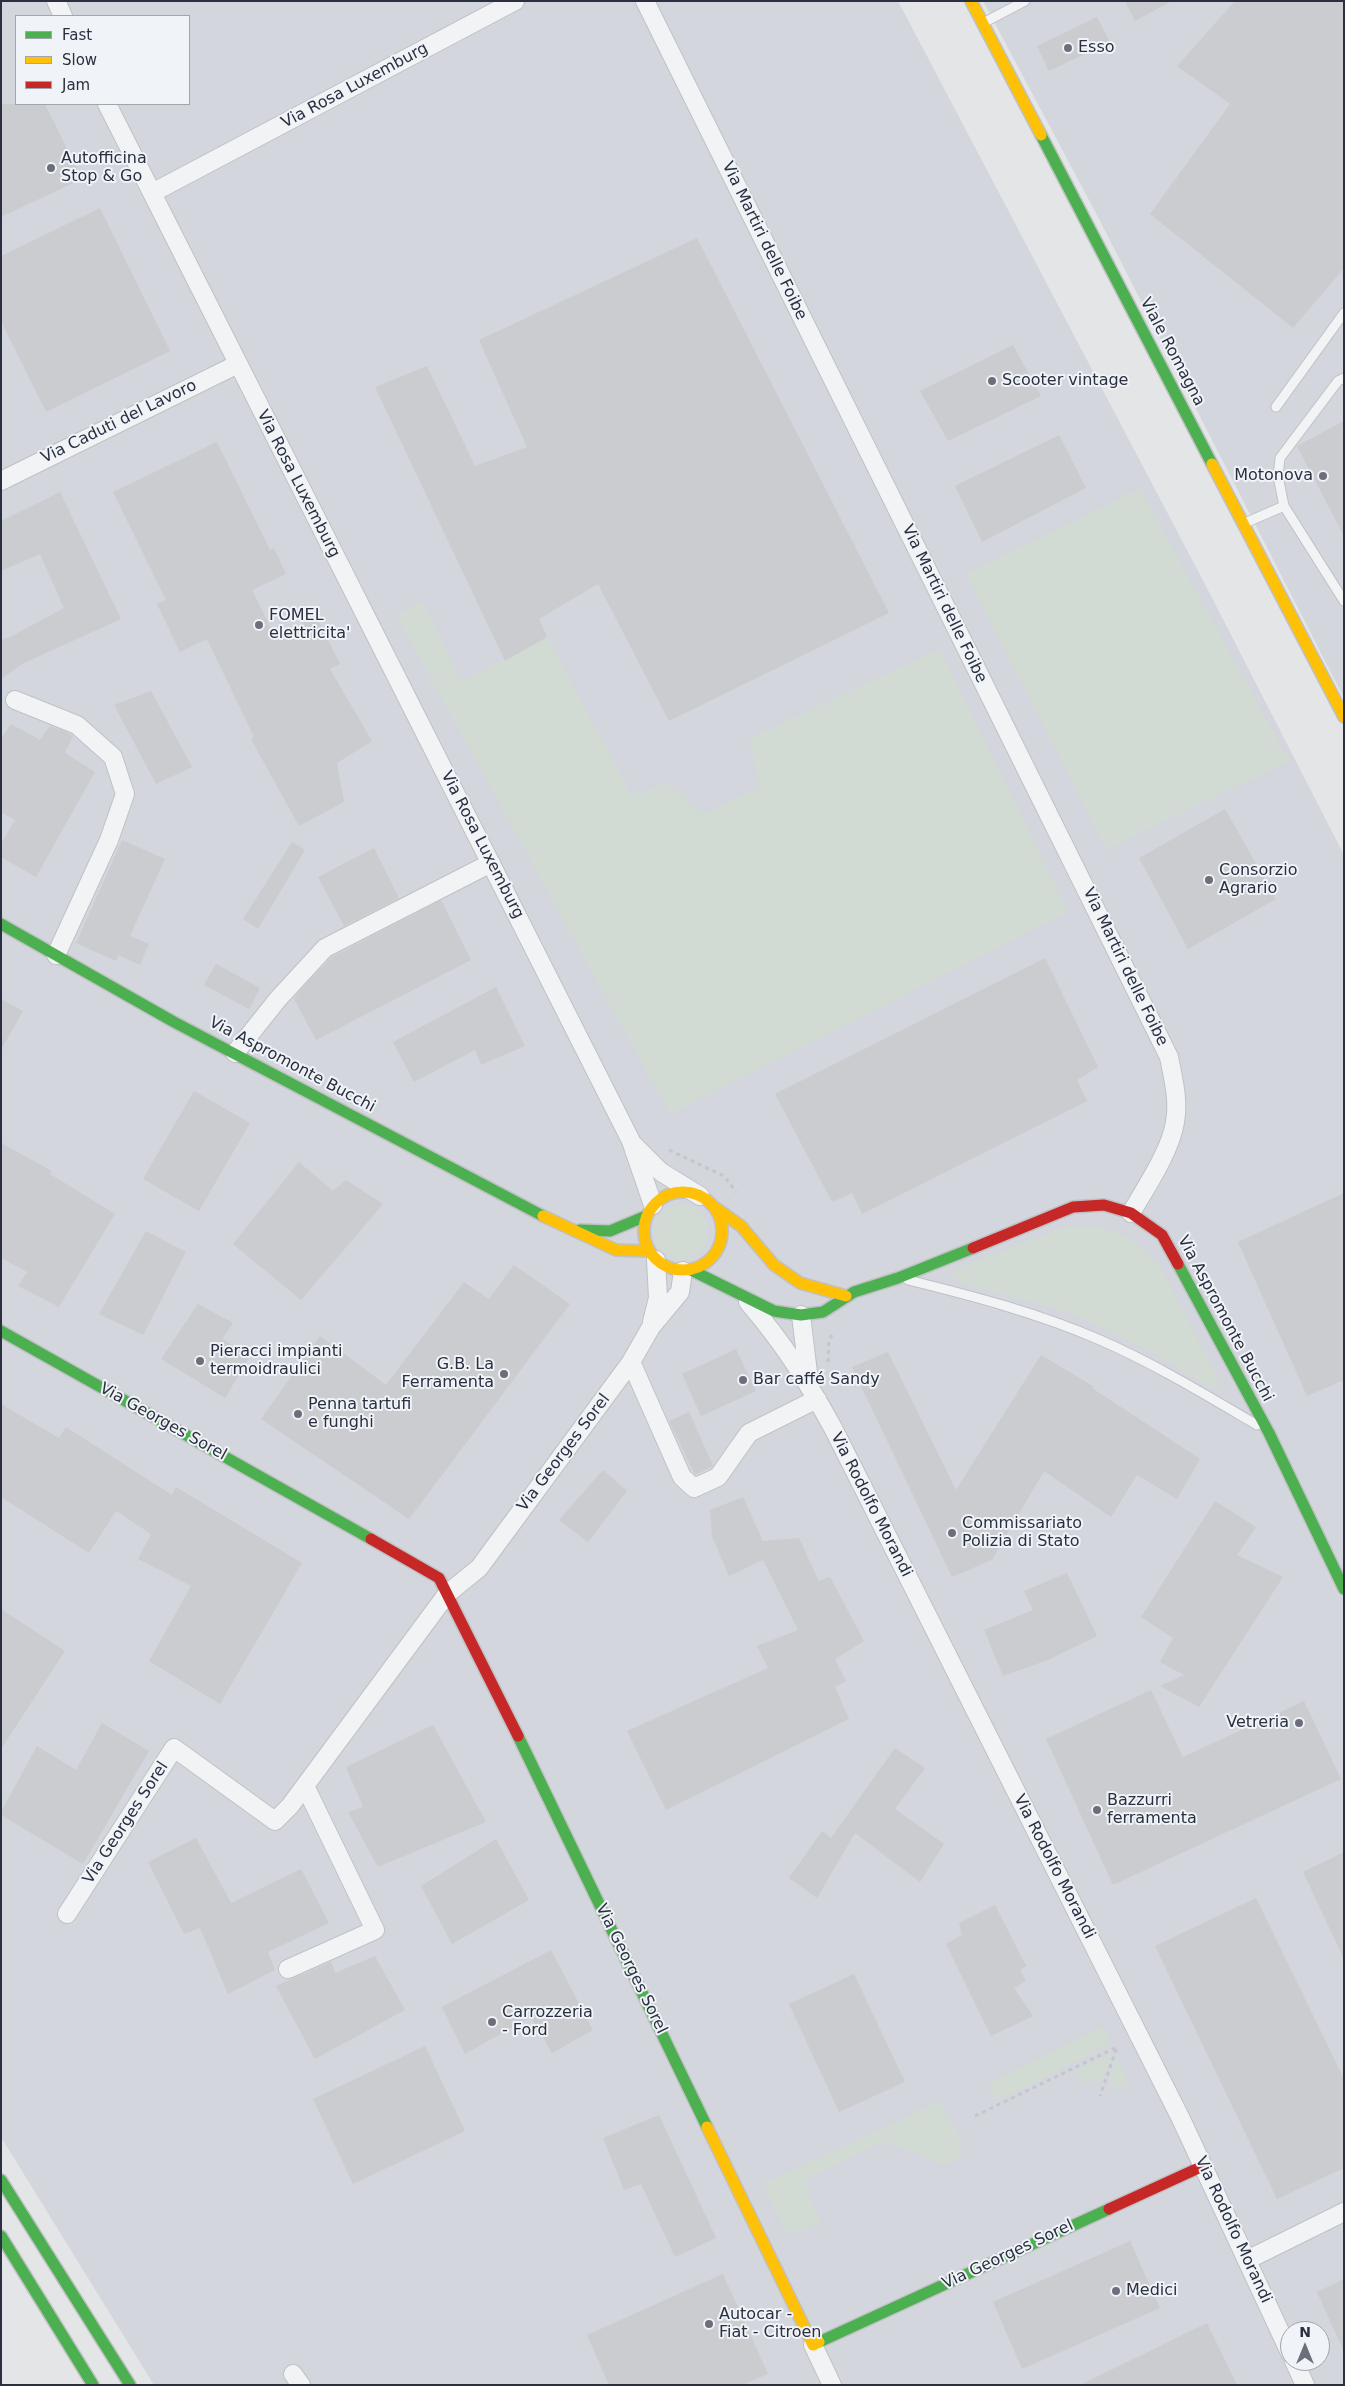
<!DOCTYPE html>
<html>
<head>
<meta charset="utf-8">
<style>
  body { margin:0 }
  #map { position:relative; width:1345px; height:2386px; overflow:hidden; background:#e3e5e7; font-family:"DejaVu Sans",sans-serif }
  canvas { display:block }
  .frame { position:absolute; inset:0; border:2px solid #2a3040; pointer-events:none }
  .legend { position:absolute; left:15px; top:15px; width:175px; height:90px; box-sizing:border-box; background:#f0f3f7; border:1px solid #a1a5ae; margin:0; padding:6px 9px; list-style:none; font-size:15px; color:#2a3040 }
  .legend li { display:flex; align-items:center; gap:10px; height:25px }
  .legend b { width:25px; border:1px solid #a1a5ae }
  .north { position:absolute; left:1280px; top:2321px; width:50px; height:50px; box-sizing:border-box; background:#f0f3f7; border:1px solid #a1a5ae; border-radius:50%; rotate:0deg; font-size:14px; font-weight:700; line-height:20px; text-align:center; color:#2a3040 }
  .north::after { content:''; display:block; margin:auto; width:18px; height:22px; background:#6b6f7a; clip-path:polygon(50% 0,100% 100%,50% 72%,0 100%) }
</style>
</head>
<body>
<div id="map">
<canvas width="1345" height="2386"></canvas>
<div class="frame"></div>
<ul class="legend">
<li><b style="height:6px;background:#4caf50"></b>Fast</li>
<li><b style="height:6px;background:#ffc107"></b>Slow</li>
<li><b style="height:6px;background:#c62828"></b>Jam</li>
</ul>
<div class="north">N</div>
</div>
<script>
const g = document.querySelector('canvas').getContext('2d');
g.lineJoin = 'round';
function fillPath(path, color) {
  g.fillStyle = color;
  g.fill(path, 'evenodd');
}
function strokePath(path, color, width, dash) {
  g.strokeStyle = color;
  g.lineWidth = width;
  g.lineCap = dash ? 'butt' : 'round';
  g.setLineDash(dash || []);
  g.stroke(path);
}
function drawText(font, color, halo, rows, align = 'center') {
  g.font = font + ' "DejaVu Sans",sans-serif';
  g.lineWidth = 4;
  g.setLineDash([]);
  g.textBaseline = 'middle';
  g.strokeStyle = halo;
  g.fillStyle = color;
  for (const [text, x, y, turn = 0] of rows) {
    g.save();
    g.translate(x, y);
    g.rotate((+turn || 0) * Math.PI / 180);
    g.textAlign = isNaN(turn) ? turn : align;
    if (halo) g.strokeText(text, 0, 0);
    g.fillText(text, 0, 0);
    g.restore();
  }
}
fillPath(new Path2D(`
  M1 1H898L1208 590 1344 855V2385H154L1 2137ZM16 16H189V104H16ZM1290 2331H1320V2361H1290Z
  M983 1H1344V698L1097 215Z`), '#d3d6dc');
fillPath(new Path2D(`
  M1140 489 1289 761 1106 849 966 574Z
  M423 601 461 682 547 637 632 796 669 783 703 815 760 787 749 739 940 649 1068 912 670 1114 396 615Z
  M654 1232a27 27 0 1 1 54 0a27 27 0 1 1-54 0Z
  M1064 1227H1098L1116 1232 1134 1242 1158 1262 1223 1389 1210 1387 1147 1349 1071 1313 963 1283 949 1272Z
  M1102 2027 1112 2043 997 2101 988 2084Z
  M1112 2053 1103 2080 1082 2083 1075 2071Z
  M1117 2057 1130 2086 1116 2091 1108 2081Z
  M939 2102 963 2142 958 2157 952 2163 940 2164 884 2141 804 2181 821 2223 794 2234H787L763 2184Z`), '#d2dbd3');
fillPath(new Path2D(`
  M1125 1H1172L1135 21Z
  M1235 1H1344V268L1293 328 1150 214 1230 104 1177 66Z
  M1097 17 1110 42 1049 71 1037 46Z
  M1 104H45L82 179 1 217Z
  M100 208 170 351 46 412 1 321V256Z
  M697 238 889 613 669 721 598 584 539 619 547 637 505 661 375 387 427 366 475 466 527 447 479 340Z
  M1013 345 1041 396 948 441 920 391Z
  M1344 421V536L1297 446Z
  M1059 435 1086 488 982 542 955 486Z
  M217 442 270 550 274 548 286 574 252 590 276 638 316 616 340 664 330 669 372 741 337 763 344 802 299 826 251 739 254 737 207 639 180 652 157 604 166 600 113 492Z
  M60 492 121 619 22 664 1 679V640L12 636 64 608 40 554 1 571V521Z
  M151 691 192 767 156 784 114 705Z
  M11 724 40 740 50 726 67 732 73 736 65 753 95 772 36 877 1 857V844L15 820 1 812V739Z
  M1225 809 1276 899 1188 949 1139 858Z
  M122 840 165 859 130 936 149 944 140 965 118 955 116 961 76 943Z
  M292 842 305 850 258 929 243 919Z
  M374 848 399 898 344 926 318 877Z
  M441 900 471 960 316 1040 294 999 302 988 332 957Z
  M1045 958 1098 1067 1077 1080 1087 1101 862 1214 852 1193 832 1202 775 1094Z
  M216 964 260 988 249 1009 204 985Z
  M496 987 525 1046 481 1065 475 1050 414 1082 393 1042Z
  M1 999 23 1011 1 1050Z
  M194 1091 250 1123 199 1211 143 1179Z
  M1 1143 52 1171 50 1174 115 1214 59 1307 18 1286 27 1272 1 1258Z
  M299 1162 333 1191 346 1180 383 1204 301 1300 233 1244Z
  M1344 1193V1380L1307 1396 1238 1242Z
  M146 1231 186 1252 143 1335 99 1314Z
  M514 1265 570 1304 409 1519 261 1419 320 1336 386 1385 464 1282 489 1299Z
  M198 1304 233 1323 222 1339 250 1356 225 1398 161 1359Z
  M736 1349 756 1391 701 1416 682 1374Z
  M888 1352 956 1490 1041 1355 1093 1386 1092 1388 1200 1459 1177 1499 1137 1475 1111 1517 1044 1471 992 1560 952 1577 852 1367Z
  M1 1404 59 1438 66 1427 172 1495 176 1487 302 1563 220 1704 149 1661 191 1586 138 1559 151 1534 116 1511 89 1553 1 1497Z
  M689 1412 713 1466 695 1475 669 1421Z
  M603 1470 627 1491 588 1542 559 1520Z
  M743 1497 763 1541 799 1538 819 1581 830 1577 864 1641 835 1659 846 1681 835 1687 849 1719 666 1810 627 1731 768 1668 757 1646 798 1630 763 1560 729 1576 712 1536 710 1510Z
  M1215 1501 1256 1527 1237 1555 1283 1577 1199 1707 1160 1686 1184 1675 1160 1662 1173 1638 1141 1617Z
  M1067 1573 1097 1636 1048 1660 1003 1676 984 1630 1033 1610 1024 1591Z
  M1 1609 65 1651 1 1749Z
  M1151 1690 1183 1757 1304 1701 1341 1779 1113 1885 1046 1739Z
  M102 1723 149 1751 83 1864 1 1815V1812L37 1746 76 1770Z
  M433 1725 486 1822 378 1867 348 1812 363 1807 346 1767Z
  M895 1748 925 1768 895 1809 944 1844 920 1882 855 1833 817 1898 789 1878 822 1831 831 1838Z
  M196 1838 231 1903 301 1869 329 1923 268 1952 275 1970 228 1994 200 1928 184 1934 148 1862Z
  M496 1839 529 1900 452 1944 421 1886Z
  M1344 1852V1959L1303 1872Z
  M1256 1898 1344 2079V2168L1277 2199 1155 1946Z
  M995 1905 1026 1966 1020 1970 1026 1981 1014 1988 1033 2016 991 2036 946 1944 962 1935 959 1923Z
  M551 1950 593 2030 552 2053 531 2017 465 2054 442 2007Z
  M375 1956 405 2010 315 2059 276 1986 331 1962 335 1973Z
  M854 1974 905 2082 839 2112 789 2004Z
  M425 2046 465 2131 353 2184 313 2099Z
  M659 2115 716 2238 675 2257 641 2184 624 2190 603 2138Z
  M1130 2241 1160 2308 1022 2369 993 2302Z
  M723 2274 768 2374 743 2385H609L587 2335Z
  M1344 2279V2352L1317 2292Z
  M1207 2323 1237 2385H1080Z`), '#cacccf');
const lane = new Path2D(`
  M983 23 1025 1
  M1344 378 1338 381 1280 458 1278 476 1284 506 1344 601
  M1276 407 1344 313
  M1245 523 1284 506
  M908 1280C973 1296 1038 1313 1100 1340 1155 1364 1206 1395 1257 1425`);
const street = new Path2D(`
  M56 1 63 16
  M515 1 152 193 631 1141 653 1205
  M645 1 1169 1057C1173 1078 1179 1100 1175 1122 1171 1150 1145 1189 1131 1213
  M107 104 152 193
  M1 481 238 364
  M15 700 77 725 113 757 125 794 109 840 56 955
  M235 1053 278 999 325 948 491 863
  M634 1145 661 1172 700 1196
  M748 1302C784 1344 806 1379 833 1428L1181 2119 1290 2353
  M801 1315 809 1381
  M652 1322 658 1298 656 1260
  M631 1362 682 1477 694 1488 718 1477 749 1433 817 1399
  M67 1914 174 1748 275 1821 290 1806 447 1594 479 1568 631 1362 651 1327 680 1292 683 1271
  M288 1969 375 1930 305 1786
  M1247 2260 1344 2212
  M813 2345 832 2385
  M1294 2361 1305 2385
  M293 2374 301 2385`);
const fast = new Path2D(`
  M1041 135 1212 464
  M1 924 174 1022 543 1216
  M580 1230 610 1231 646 1216
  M1178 1264 1269 1433 1344 1589
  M691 1270 774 1311 801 1315 823 1312 854 1292 898 1278 973 1248
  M1 1331 371 1539
  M518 1736 707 2127
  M1 2180 130 2385
  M1 2236 93 2385
  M819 2342 1109 2209`);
const slow = new Path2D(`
  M971 1 1041 135
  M1212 464 1344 717
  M644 1231a39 39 0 1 1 78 0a39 39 0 1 1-78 0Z
  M713 1206 741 1226 774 1265 800 1283 846 1296
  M543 1216 616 1250 648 1251
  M707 2127 813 2345 819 2342`);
const jam = new Path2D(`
  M973 1248 1073 1207 1104 1205 1131 1213 1162 1235 1178 1264
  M371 1539 439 1578 518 1736
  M1109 2209 1203 2166`);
strokePath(lane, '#c0c1c4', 11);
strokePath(street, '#c0c1c4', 20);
strokePath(fast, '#c0c1c4', 14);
strokePath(slow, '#c0c1c4', 14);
strokePath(jam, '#c0c1c4', 14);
strokePath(new Path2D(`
  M669 1150 724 1176 736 1192
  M828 1362 829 1340 834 1332
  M975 2116 1117 2047 1100 2096`), '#c5c6cb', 3, [4, 4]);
strokePath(lane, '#f2f3f5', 9);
strokePath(street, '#f2f3f5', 18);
strokePath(fast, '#4caf50', 11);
strokePath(slow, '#ffc107', 11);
strokePath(jam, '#c62828', 11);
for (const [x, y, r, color] of [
  [1068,48,5,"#6b6f7a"],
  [51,168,5,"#6b6f7a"],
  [992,381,5,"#6b6f7a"],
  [1323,476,5,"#6b6f7a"],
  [259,625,5,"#6b6f7a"],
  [1209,880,5,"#6b6f7a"],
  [200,1361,5,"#6b6f7a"],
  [504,1374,5,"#6b6f7a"],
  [743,1380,5,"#6b6f7a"],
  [298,1414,5,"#6b6f7a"],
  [952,1533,5,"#6b6f7a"],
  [1299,1723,5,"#6b6f7a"],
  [1097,1810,5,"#6b6f7a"],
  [492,2022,5,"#6b6f7a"],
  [1116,2291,5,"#6b6f7a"],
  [709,2324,5,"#6b6f7a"]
]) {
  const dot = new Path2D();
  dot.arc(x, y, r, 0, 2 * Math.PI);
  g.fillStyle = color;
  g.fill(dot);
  strokePath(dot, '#f0f3f7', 2);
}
drawText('16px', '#2a3040', '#f0f3f7', [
  ["Esso",1078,48],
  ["Autofficina",61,159],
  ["Stop & Go",61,177],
  ["Scooter vintage",1002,381],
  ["Motonova",1313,476,"right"],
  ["FOMEL",269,616],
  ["elettricita'",269,634],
  ["Consorzio",1219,871],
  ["Agrario",1219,889],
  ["Pieracci impianti",210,1352],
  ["termoidraulici",210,1370],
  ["G.B. La",494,1365,"right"],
  ["Ferramenta",494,1383,"right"],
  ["Bar caffé Sandy",753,1380],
  ["Penna tartufi",308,1405],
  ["e funghi",308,1423],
  ["Commissariato",962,1524],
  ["Polizia di Stato",962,1542],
  ["Vetreria",1289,1723,"right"],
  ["Bazzurri",1107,1801],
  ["ferramenta",1107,1819],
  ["Carrozzeria",502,2013],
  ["- Ford",502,2031],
  ["Medici",1126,2291],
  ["Autocar -",719,2315],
  ["Fiat - Citroen",719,2333]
], 'left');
drawText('16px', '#2a3040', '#f0f3f7', [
  ["Via Rosa Luxemburg",355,86,-28],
  ["Via Martiri delle Foibe",764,241,64],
  ["Viale Romagna",1172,352,62],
  ["Via Caduti del Lavoro",119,422,-26],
  ["Via Rosa Luxemburg",298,484,63],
  ["Via Martiri delle Foibe",944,604,64],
  ["Via Rosa Luxemburg",482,845,63],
  ["Via Martiri delle Foibe",1125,967,64],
  ["Via Aspromonte Bucchi",292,1065,28],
  ["Via Aspromonte Bucchi",1225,1319,62],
  ["Via Georges Sorel",163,1422,29],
  ["Via Georges Sorel",564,1453,-53],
  ["Via Rodolfo Morandi",871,1505,63],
  ["Via Georges Sorel",126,1823,-57],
  ["Via Rodolfo Morandi",1054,1867,63],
  ["Via Georges Sorel",631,1969,64],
  ["Via Rodolfo Morandi",1233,2230,65],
  ["Via Georges Sorel",1008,2255,-25]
]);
</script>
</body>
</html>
